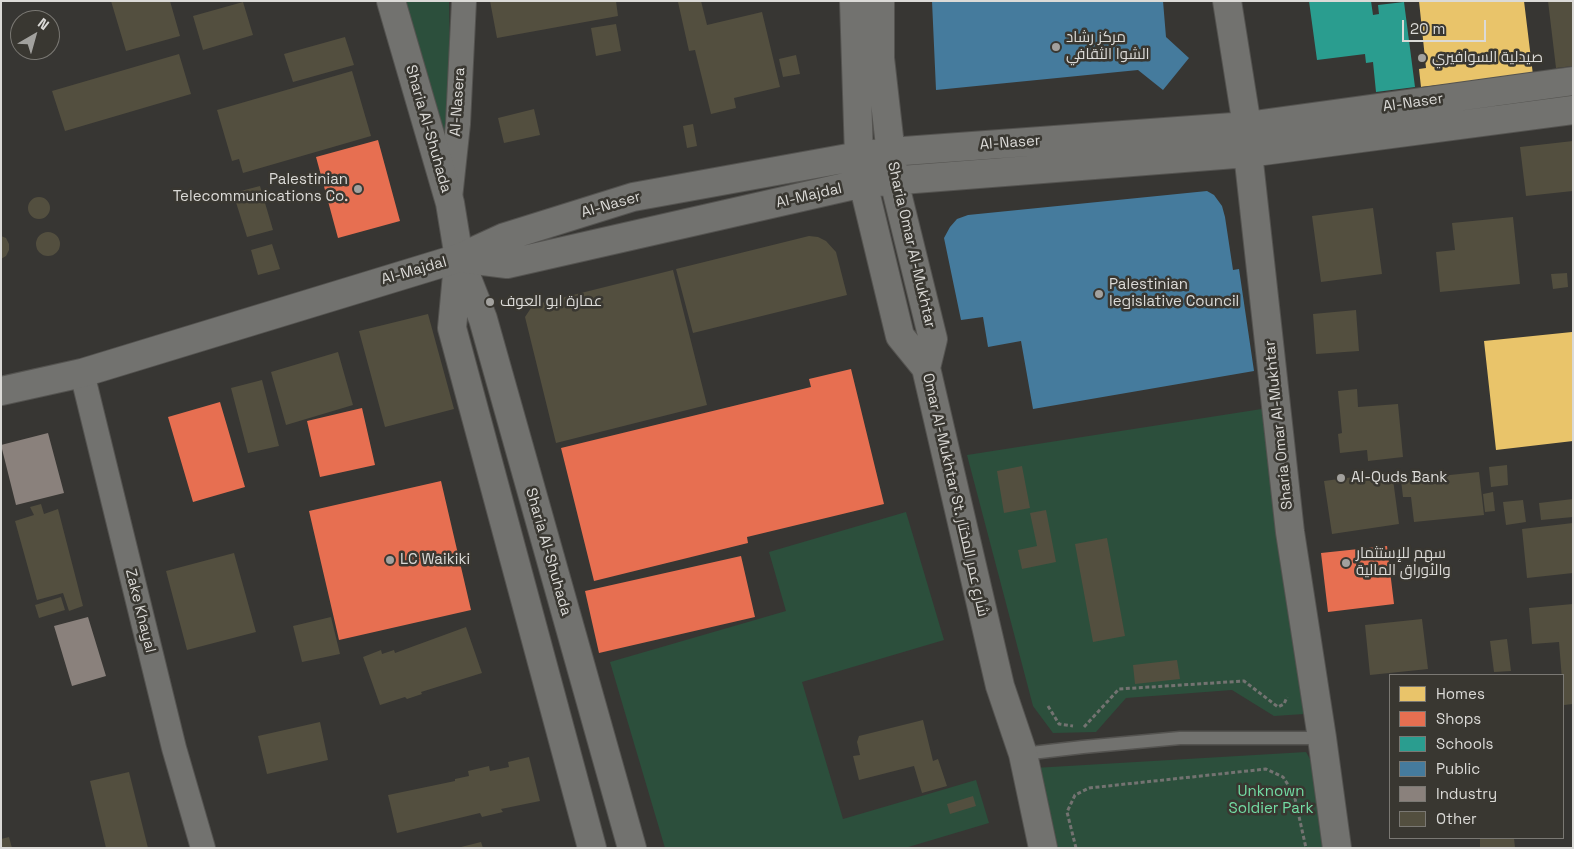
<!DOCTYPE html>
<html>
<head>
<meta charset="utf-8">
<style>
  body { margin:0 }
  #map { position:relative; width:1574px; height:849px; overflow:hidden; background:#373633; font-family:"Space Grotesk",sans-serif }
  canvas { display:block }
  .frame { position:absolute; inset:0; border:2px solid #dbdad7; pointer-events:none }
  .legend { position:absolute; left:1389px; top:674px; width:175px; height:165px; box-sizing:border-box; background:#393731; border:1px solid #7a7873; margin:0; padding:6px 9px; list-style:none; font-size:15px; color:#dbdad7 }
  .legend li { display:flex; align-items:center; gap:10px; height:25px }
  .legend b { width:25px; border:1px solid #7a7873 }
  .north { position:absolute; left:10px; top:10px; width:50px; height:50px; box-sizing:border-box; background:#393731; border:1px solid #7a7873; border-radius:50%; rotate:38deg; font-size:14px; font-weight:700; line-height:20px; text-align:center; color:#dbdad7 }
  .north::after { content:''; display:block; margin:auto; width:18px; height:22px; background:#a2a19e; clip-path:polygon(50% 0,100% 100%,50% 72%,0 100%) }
  .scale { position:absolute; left:1402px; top:20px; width:84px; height:22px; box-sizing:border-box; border:2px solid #dbdad7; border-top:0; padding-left:6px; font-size:15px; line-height:18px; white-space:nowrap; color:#dbdad7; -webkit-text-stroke:4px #393731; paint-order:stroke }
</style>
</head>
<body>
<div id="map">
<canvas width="1574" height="849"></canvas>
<div class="frame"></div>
<ul class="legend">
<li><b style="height:14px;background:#e9c46a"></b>Homes</li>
<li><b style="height:14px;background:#e76f51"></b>Shops</li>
<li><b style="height:14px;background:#2a9d8f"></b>Schools</li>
<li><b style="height:14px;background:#457b9d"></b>Public</li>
<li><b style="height:14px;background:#8a817c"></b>Industry</li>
<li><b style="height:14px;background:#534f3f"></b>Other</li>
</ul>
<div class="north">N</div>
<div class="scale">20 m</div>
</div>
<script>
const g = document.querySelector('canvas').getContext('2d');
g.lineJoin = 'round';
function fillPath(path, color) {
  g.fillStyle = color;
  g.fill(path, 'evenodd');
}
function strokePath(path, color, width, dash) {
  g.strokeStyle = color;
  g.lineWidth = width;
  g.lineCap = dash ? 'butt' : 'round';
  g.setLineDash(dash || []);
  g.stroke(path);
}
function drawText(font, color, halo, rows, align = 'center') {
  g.font = font + ' "Space Grotesk",Cairo,sans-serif';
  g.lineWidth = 5;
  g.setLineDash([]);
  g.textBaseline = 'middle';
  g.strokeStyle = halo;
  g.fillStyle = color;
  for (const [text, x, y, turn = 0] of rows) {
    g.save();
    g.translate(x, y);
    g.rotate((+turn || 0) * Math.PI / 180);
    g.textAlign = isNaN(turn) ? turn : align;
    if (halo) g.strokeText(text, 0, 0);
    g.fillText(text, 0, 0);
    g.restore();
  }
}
fillPath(new Path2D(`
  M400 1H449L451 127 445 132 436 133Z
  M1268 408 1304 714 1274 716 1232 690 1126 698 1096 732 1053 733 1033 706 967 455Z
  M906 512 944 640 802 682 843 819 976 780 989 823 905 848H665L610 662 786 611 769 552Z
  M1306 752 1315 768 1324 848H1054L1034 768Z`), '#2c4f3c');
fillPath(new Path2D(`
  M1419 1H1524L1533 75 1421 87 1419 69 1426 68Z
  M1572 332 1573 441 1496 450 1484 341Z`), '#e9c46a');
fillPath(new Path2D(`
  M378 140 400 221 338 238 316 157Z
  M851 369 884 504 747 537 748 543 594 581 561 448 811 387 809 379Z
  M220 402 245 487 193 502 168 417Z
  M362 408 375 465 320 477 307 421Z
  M441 481 471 610 339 640 309 511Z
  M1387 546 1394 604 1328 612 1321 553Z
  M741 556 755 617 599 653 585 591Z`), '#e76f51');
fillPath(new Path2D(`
  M1309 1H1371L1373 15 1379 14 1378 5 1404 2 1415 87 1376 92 1373 62 1366 63 1365 54 1317 60Z`), '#2a9d8f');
fillPath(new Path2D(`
  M932 1H1163L1166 37 1189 58 1163 90 1138 70 936 90Z
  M1207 191 1214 195 1222 206 1225 217 1233 270 1239 269 1254 371 1033 409 1021 341 988 347 983 317 961 320 944 238 950 227 957 219 968 215Z`), '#457b9d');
fillPath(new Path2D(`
  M48 433 64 493 16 505 1 445Z
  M88 617 106 676 72 686 54 626Z`), '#8a817c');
fillPath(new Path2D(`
  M111 1H170L180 36 126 51Z
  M490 1H616L618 16 497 38Z
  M681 1H701L707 25 762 12 780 87 734 98 736 108 711 114 695 50 689 51 678 2Z
  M1548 1H1573V66L1556 68Z
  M243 2 253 35 203 50 193 16Z
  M616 24 621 51 596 56 591 28Z
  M345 37 354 65 293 82 284 54Z
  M179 54 191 94 65 131 52 91Z
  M796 55 800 74 783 77 779 59Z
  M352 71 371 136 243 173 239 159 232 161 217 110Z
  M534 109 540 135 504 143 498 118Z
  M693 124 697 146 687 148 683 126Z
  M1573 141V191L1526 196 1520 147Z
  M260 186 273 230 247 237 233 193Z
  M28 208a11 11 0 1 1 22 0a11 11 0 1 1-22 0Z
  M1373 208 1382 274 1321 282 1312 216Z
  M1513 217 1520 284 1440 292 1436 252 1455 250 1452 223Z
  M36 244a12 12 0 1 1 24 0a12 12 0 1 1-24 0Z
  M1 236 6 238 9 244V250L6 256 1 259Z
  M809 236 818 237 826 241 836 252 847 295 693 333 676 269Z
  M272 244 280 269 258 275 251 250Z
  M673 270 707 405 556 443 525 317 533 305Z
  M1567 273 1568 287 1553 289 1551 274Z
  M1356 310 1359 351 1316 354 1313 314Z
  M428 314 454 409 385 427 359 331Z
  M338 352 353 405 286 425 271 372Z
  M262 380 279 446 248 453 231 388Z
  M1357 389 1358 407 1398 404 1403 457 1368 461 1367 450 1340 453 1338 434 1342 433 1338 391Z
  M1507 465 1508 485 1491 487 1489 467Z
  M1022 466 1030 508 1004 513 997 471Z
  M1392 472 1399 524 1332 534 1324 481Z
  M1479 472 1484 515 1414 522 1411 497H1403L1401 480Z
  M1493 492 1495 511 1485 512 1483 494Z
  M1573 499V517L1541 520 1539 503Z
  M1523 500 1526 522 1506 525 1503 502Z
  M41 504 44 514 58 509 83 606 69 611 63 593 37 600 15 521 34 515 30 507Z
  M1046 510 1056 562 1022 569 1018 550 1037 546 1030 513Z
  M1573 523V573L1527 578 1522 529Z
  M1107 538 1125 636 1093 642 1075 544Z
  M234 553 256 632 187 650 166 571Z
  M61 597 65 610 39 618 35 605Z
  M1573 604V704L1564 705 1559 642 1532 644 1529 608Z
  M331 617 340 654 302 662 293 626Z
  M1422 619 1428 669 1370 675 1365 625Z
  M466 627 482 673 421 692 422 694 407 699 405 697 380 705 363 657 381 650 382 654 394 650 395 653Z
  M1507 639 1511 671 1494 672 1490 641Z
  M1177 660 1180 679 1135 684 1133 665Z
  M923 720 933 761 938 759 947 786 922 793 914 766 859 780 853 756 860 755 857 742 859 736Z
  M320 722 328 760 267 774 258 736Z
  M529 757 540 801 501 809 503 812 482 817 480 813 397 833 388 795 455 781V779L469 776 468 771 489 766 490 771 509 767 508 762Z
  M129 772 148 848H106L90 781Z
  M973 796 976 806 950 814 947 804Z
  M9 837 12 848H1V839Z
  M1480 838H1514L1515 848H1480Z
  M481 842 483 848H461V847Z`), '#534f3f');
const service = new Path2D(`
  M1023 754 1083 747 1180 738H1322`);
const minor = new Path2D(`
  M450 198 458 124 464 1
  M82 373 174 748 203 848`);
const tertiary = new Path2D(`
  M391 1 450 203 459 258 483 319 632 848
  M458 264 452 328 592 848`);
const secondary = new Path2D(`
  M854 1 859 156 863 183 900 336 926 368 1000 686 1023 754 1043 848
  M880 1V58L894 181 933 339 926 368
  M1227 1 1247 126 1248 153 1290 532 1322 738 1337 848
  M459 258 505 237 633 197 859 156 890 152 1247 126 1573 81
  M1 391 82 373 459 258 507 264 863 183 1248 153 1573 110`);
strokePath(service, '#545350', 15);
strokePath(minor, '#545350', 26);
strokePath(tertiary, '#545350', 30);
strokePath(secondary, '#545350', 30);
strokePath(new Path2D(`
  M1048 706 1059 724 1073 726
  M1084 727 1119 689 1244 681 1278 707 1284 704 1287 697
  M1076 848 1067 812 1075 795 1089 788 1266 769 1283 777 1294 794 1306 848`), '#737371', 3, [4, 2.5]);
strokePath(service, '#72726f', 12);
strokePath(minor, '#72726f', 24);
strokePath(tertiary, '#72726f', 28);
strokePath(secondary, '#72726f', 28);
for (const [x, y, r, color] of [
  [1056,47,5,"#a2a19e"],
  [1422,58,5,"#a2a19e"],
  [358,189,5,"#a2a19e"],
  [1099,294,5,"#a2a19e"],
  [490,302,5,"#a2a19e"],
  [1341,478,5,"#a2a19e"],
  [390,560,5,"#a2a19e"],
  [1346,563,5,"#a2a19e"]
]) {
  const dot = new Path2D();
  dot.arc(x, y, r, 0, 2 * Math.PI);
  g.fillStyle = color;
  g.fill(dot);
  strokePath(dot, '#393731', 2);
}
drawText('15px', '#dbdad7', '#393731', [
  ["مركز رشاد",1066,38],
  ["الشوا الثقافي",1066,55],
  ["صيدلية السوافيري",1432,58],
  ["Palestinian",348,180,"right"],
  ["Telecommunications Co.",348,197,"right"],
  ["Palestinian",1109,285],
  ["legislative Council",1109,302],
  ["عمارة ابو العوف",500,302],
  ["Al-Quds Bank",1351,478],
  ["سهم للإستثمار",1356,554],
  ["والأوراق المالية",1356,571],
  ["LC Waikiki",400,560]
], 'left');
drawText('15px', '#dbdad7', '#393731', [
  ["Al-Nasera",458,102,-86],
  ["Al-Naser",1413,103,-8],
  ["Sharia Al-Shuhada",428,129,74],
  ["Al-Naser",1010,143,-4],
  ["Al-Majdal",809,196,-13],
  ["Al-Naser",611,205,-16],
  ["Sharia Omar Al-Mukhtar",911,245,77],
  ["Al-Majdal",414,271,-16],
  ["Sharia Omar Al-Mukhtar",1279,425,-96],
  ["Omar Al-Mukhtar St. شارع عمر المختار",955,495,77],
  ["Sharia Al-Shuhada",548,552,74],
  ["Zake Khayal",140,611,76]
]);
drawText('15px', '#73dda4', '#393731', [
  ["Unknown",1271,792],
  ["Soldier Park",1271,809]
]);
</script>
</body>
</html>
